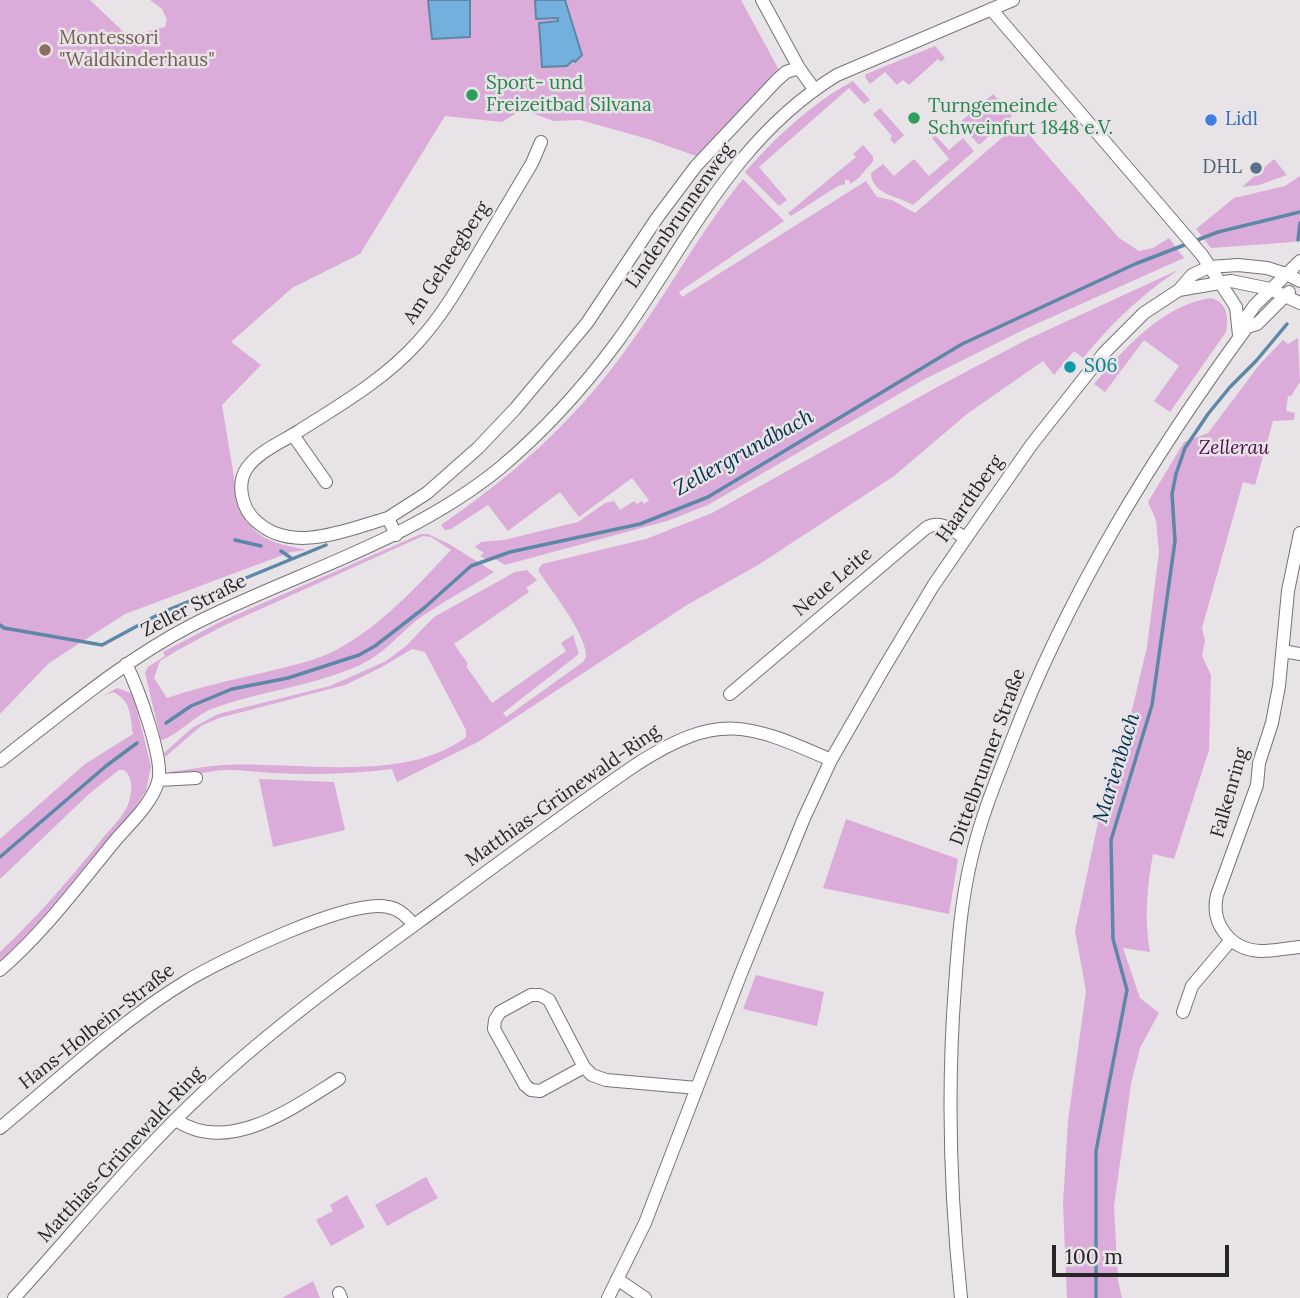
<!DOCTYPE html>
<html>
<head>
<meta charset="utf-8">
<style>
  body { margin:0 }
  #map { position:relative; width:1300px; height:1298px; overflow:hidden; background:#e7e3e6; font-family:Lora,serif }
  canvas { display:block }
  .scale { position:absolute; left:1052px; top:1245px; width:177px; height:32px; box-sizing:border-box; border:4px solid #272627; border-top:0; padding-left:9px; font-size:21px; line-height:24px; white-space:nowrap; color:#272627; -webkit-text-stroke:5px #e7e3e6; paint-order:stroke }
</style>
</head>
<body>
<div id="map">
<canvas width="1300" height="1298"></canvas>
<div class="scale">100 m</div>
</div>
<script>
const g = document.querySelector('canvas').getContext('2d');
g.lineJoin = 'round';
function fillPath(path, color) {
  g.fillStyle = color;
  g.fill(path, 'evenodd');
}
function strokePath(path, color, width, dash) {
  g.strokeStyle = color;
  g.lineWidth = width;
  g.lineCap = dash ? 'butt' : 'round';
  g.setLineDash(dash || []);
  g.stroke(path);
}
function drawText(font, color, halo, rows, align = 'center') {
  g.font = font + ' Lora,serif';
  g.lineWidth = 5;
  g.setLineDash([]);
  g.textBaseline = 'middle';
  g.strokeStyle = halo;
  g.fillStyle = color;
  for (const [text, x, y, turn = 0] of rows) {
    g.save();
    g.translate(x, y);
    g.rotate((+turn || 0) * Math.PI / 180);
    g.textAlign = isNaN(turn) ? turn : align;
    if (halo) g.strokeText(text, 0, 0);
    g.fillText(text, 0, 0);
    g.restore();
  }
}
fillPath(new Path2D(`
  M0 0H90L131 39 137 34 165 27 167 20 162 9 150 0H741L779 70 696 156 648 139 580 120 554 121 529 112 520 111 502 122 445 116 360 254 292 288 231 342 261 365 222 405 239 507C256 541 271 542 306 550L291 552 125 614 49 663 0 714Z
  M935 46 945 58 941 62 938 59 909 85 903 80 897 85 885 72 870 84 865 77 866 74Z
  M853 81 870 100 864 104 849 88 759 167 787 200 779 206 745 172C777 136 811 104 853 81Z
  M993 94 1012 116 979 145 959 123Z
  M880 108 904 135 894 144 890 139 892 136 873 114Z
  M1019 123 1119 238 1139 251 1153 248 1169 238 1184 258 1025 329 923 380 708 505 667 521 505 565 495 559 490 561 480 556 484 553 475 547 481 542 504 540 578 522 605 503 614 501 620 510 634 501 637 504 642 501 644 504 649 500 632 478 579 517 560 492 508 531 488 505 451 529 445 530 441 525C512 476 570 425 622 355 665 298 698 234 743 179L784 221 679 292 682 297 866 181 877 197 892 200 915 213Z
  M935 135 949 150 963 138 974 151 913 205C898 196 872 195 871 173L883 164 894 176 914 159 929 176 949 159 932 138Z
  M863 145 873 156V162C864 170 861 178 850 184L849 180H845V184L838 186 791 216 788 213 856 157 853 154Z
  M1274 159 1287 175 1259 185 1242 187Z
  M1300 176V239L1294 242 1211 248 1196 229 1234 198 1285 186Z
  M1178 270C1138 298 1114 321 1083 358L1074 351 1054 375 1043 361 967 414 894 476 758 565 687 605 478 742 397 782 392 769C352 774 312 775 272 773 258 772 243 770 229 770 209 770 190 777 170 777L169 772C187 770 205 766 223 765 295 761 405 784 466 737V730L425 652 412 649 380 668 345 685 219 718 201 726 165 757 164 753 192 728 218 714 330 686 386 661 406 646 434 617 515 572 527 570 537 580 526 588 529 592 454 644 468 664 466 666 492 703 566 651 561 643 573 635 579 654 503 713 506 717 583 662 586 657C587 634 551 591 538 570L542 564 646 539 712 513 939 386 1026 340Z
  M1211 298C1227 302 1229 317 1226 332L1170 412 1154 401 1179 366 1144 340 1105 392 1094 384C1124 349 1162 305 1211 298Z
  M1298 338 1300 382 1291 396H1288L1286 411 1295 413 1294 420 1273 421 1255 485 1243 482 1202 628 1205 641 1202 656 1211 675 1209 750 1174 859 1153 854C1147 887 1144 918 1150 952L1123 948 1140 998 1159 1013 1140 1048 1131 1084 1114 1206 1118 1280 1122 1298H1067L1063 1204 1068 1121 1086 991 1075 931 1099 818 1132 710 1147 647 1159 552 1156 520 1148 502 1184 442 1208 433 1260 364 1283 340 1288 344Z
  M421 534H428L449 544 494 572C469 588 442 602 417 620 396 637 384 654 358 666 313 686 261 691 214 708 198 713 171 740 161 740L145 673 148 667 165 656 163 652 222 621ZM423 536 431 537 451 550C417 586 382 625 338 649 316 661 290 666 266 672 232 680 199 687 167 698L154 678 160 661 176 651 223 626Z
  M117 688 131 693 135 702 151 766 146 791 130 815 39 923 0 962V952C37 917 70 879 102 839 110 829 123 817 128 805 132 794 134 778 124 770H119L89 794 0 879V839L85 764 133 734C130 716 132 701 113 692L103 696Z
  M259 779 334 782 345 830 273 847Z
  M846 819 958 859 949 914 823 888Z
  M756 975 824 992 817 1026 743 1009Z
  M426 1177 438 1198 387 1226 375 1205Z
  M347 1195 365 1227 331 1246 316 1220 333 1211 330 1205Z
  M313 1281 320 1298H282Z`), '#dbacd9');
const water = new Path2D(`
  M428 0H470V37L432 39Z
  M535 0H565L582 55 575 62 573 60 567 66 542 67 539 23 558 21V18L536 19Z`);
fillPath(water, '#74b0de');
strokePath(water, '#5d87a7', 2);
strokePath(new Path2D(`
  M1298 240 1300 223
  M235 540 261 546
  M281 551 291 558
  M0 625 4 628 102 645 163 612 326 545
  M166 723 191 706 232 689 288 678 359 655 375 646 424 608 471 566 510 552 640 524 708 497 962 344 1135 264 1218 232 1300 212
  M0 857 106 766 137 743
  M1096 1298V1151L1127 990 1113 939 1111 840 1152 705 1175 541 1172 494 1176 474 1185 448 1208 414 1230 387 1256 361 1287 324`), '#5d87a7', 3.5);
const minor = new Path2D(`
  M762 0 799 68 814 89
  M991 9 1202 255 1236 307 1239 335
  M1179 290 1231 281 1270 289 1300 303
  M1247 327 1257 324 1289 292
  M293 435 326 482
  M388 518 427 493 478 448 515 409 587 323 657 218 696 166 777 80 786 72 799 68
  M1300 533 1288 591 1279 686 1272 723 1259 763 1257 785 1217 895C1210 924 1231 950 1261 951 1274 951 1287 948 1300 947
  M396 535 388 518C348 529 292 555 256 521 242 509 236 484 247 468 259 451 282 442 299 431 340 405 385 379 418 342 441 317 458 288 475 259 494 227 513 195 532 163L541 142
  M1283 651 1300 654
  M730 694 926 528C941 519 952 531 966 538
  M0 761C61 714 121 662 190 626 294 573 408 543 500 468 544 431 583 388 617 342 686 247 732 139 837 75L1013 0
  M159 780 196 778
  M0 970C43 933 78 886 114 842 129 824 151 805 158 782 165 760 137 686 126 664
  M1183 1012 1192 986 1231 940
  M584 1067 540 1091 531 1090 525 1085 494 1029 495 1020 500 1012 531 995H540L549 1000 584 1067 592 1075 606 1080 697 1088
  M176 1120C229 1156 294 1107 339 1079
  M0 1128C58 1080 121 1021 185 982 221 960 349 898 388 907 400 909 407 917 414 925
  M617 1279 645 1298
  M339 1293 341 1298
  M14 1298C77 1229 136 1155 205 1091 279 1022 361 964 443 904 507 857 571 809 637 764 719 712 747 723 831 760
  M608 1298 645 1223 740 976 804 818 831 760 881 673 933 586 966 538 1032 444 1104 353 1144 313 1179 290 1192 275 1209 267 1238 265 1267 268 1286 274 1300 281
  M961 1298C950 1194 947 1090 955 986 958 943 961 902 971 860 980 820 995 783 1010 745 1068 593 1152 457 1247 327L1248 315 1255 305 1300 261`);
strokePath(minor, '#767376', 14);
strokePath(minor, '#fff', 12);
for (const [x, y, r, color] of [
  [45,50,7,"#8d6e63"],
  [472,95,7,"#2e9e5b"],
  [914,118,7,"#2e9e5b"],
  [1211,120,7,"#3f7fe0"],
  [1256,168,7,"#5c6f8a"],
  [1070,367,7,"#0f9aa8"]
]) {
  const dot = new Path2D();
  dot.arc(x, y, r, 0, 2 * Math.PI);
  g.fillStyle = color;
  g.fill(dot);
  strokePath(dot, '#e7e3e6', 2.5);
}
drawText('19px', '#785e54', '#e7e3e6', [
  ["Montessori",59,39],
  ["\"Waldkinderhaus\"",59,61]
], 'left');
drawText('19px', '#27864d', '#e7e3e6', [
  ["Sport- und",486,84],
  ["Freizeitbad Silvana",486,106],
  ["Turngemeinde",928,107],
  ["Schweinfurt 1848 e.V.",928,129]
], 'left');
drawText('19px', '#366cbe', '#e7e3e6', [
  ["Lidl",1225,120]
], 'left');
drawText('19px', '#4e5e75', '#e7e3e6', [
  ["DHL",1242,168]
], 'right');
drawText('19px', '#272627', '#e7e3e6', [
  ["Lindenbrunnenweg",680,216,-55],
  ["Am Geheegberg",447,263,-57],
  ["Haardtberg",970,499,-55],
  ["Neue Leite",833,582,-40],
  ["Zeller Straße",194,606,-27],
  ["Dittelbrunner Straße",988,757,-70],
  ["Falkenring",1230,793,-74],
  ["Matthias-Grünewald-Ring",563,796,-35],
  ["Hans-Holbein-Straße",97,1027,-38],
  ["Matthias-Grünewald-Ring",121,1155,-47]
]);
drawText('19px', '#0d838f', '#e7e3e6', [
  ["S06",1084,367]
], 'left');
drawText('italic 19px', '#4c0c4c', '#e7e3e6', [
  ["Zellerau",1234,449]
]);
drawText('italic 21px', '#00314e', '#e7e3e6', [
  ["Zellergrundbach",744,453,-29],
  ["Marienbach",1117,768,-73]
]);
</script>
</body>
</html>
